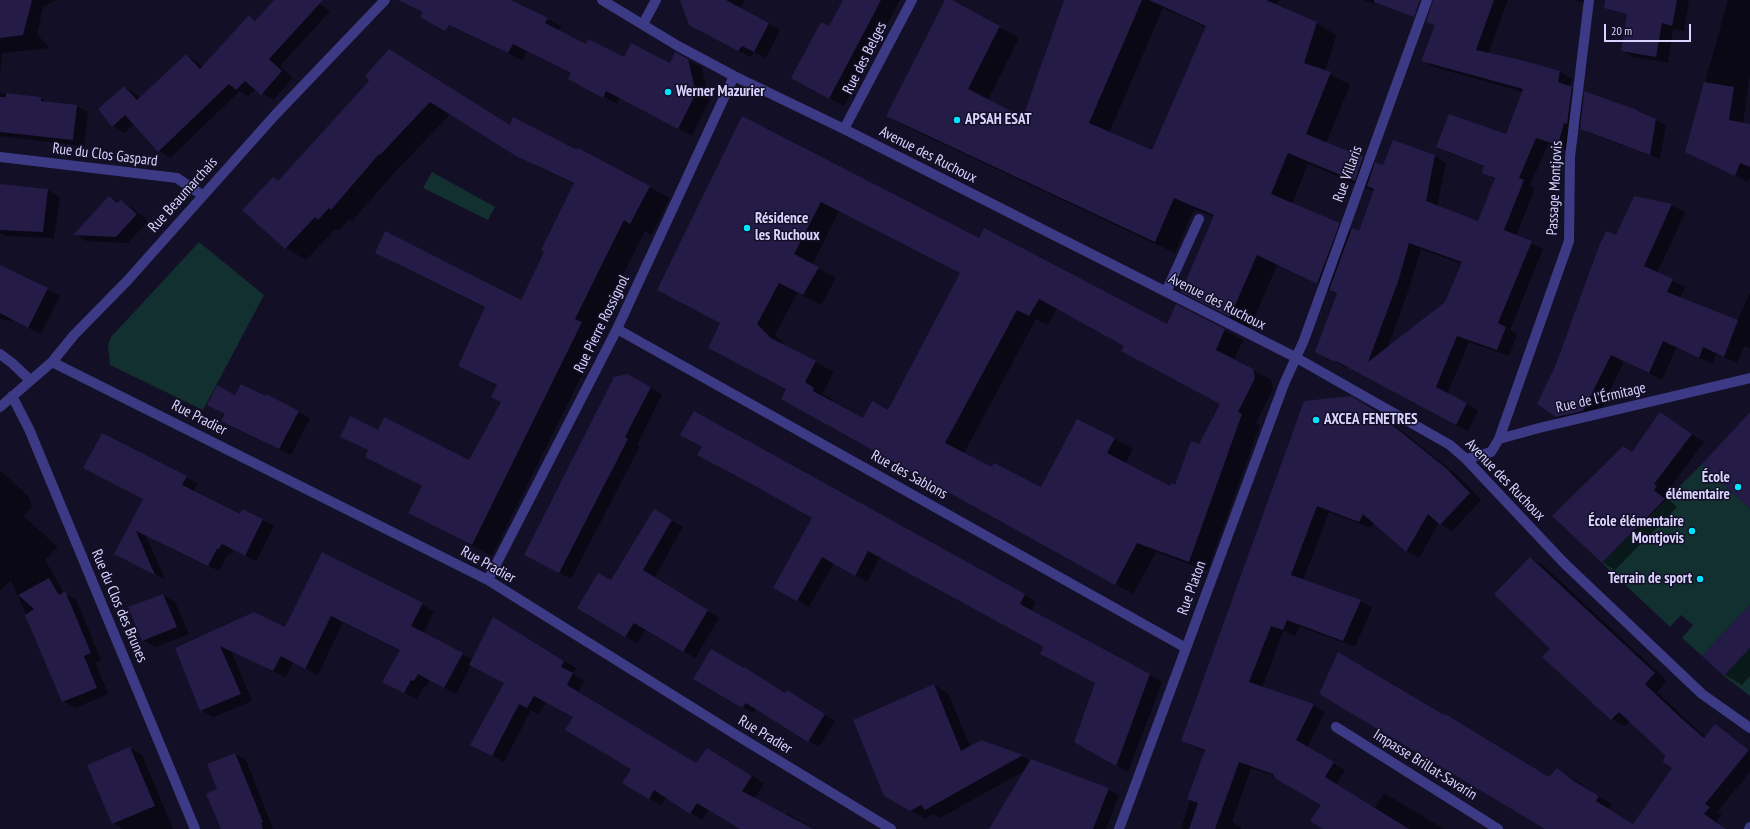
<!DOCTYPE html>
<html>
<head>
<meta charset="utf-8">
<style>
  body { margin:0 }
  #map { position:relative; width:1750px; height:829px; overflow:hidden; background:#130f26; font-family:"PT Sans Narrow",sans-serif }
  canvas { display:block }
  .scale { position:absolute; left:1604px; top:24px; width:87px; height:18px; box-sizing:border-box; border:2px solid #d9d4ff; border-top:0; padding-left:5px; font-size:12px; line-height:14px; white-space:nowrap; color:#d9d4ff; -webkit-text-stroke:3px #130f26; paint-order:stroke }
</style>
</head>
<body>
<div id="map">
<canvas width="1750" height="829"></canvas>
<div class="scale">20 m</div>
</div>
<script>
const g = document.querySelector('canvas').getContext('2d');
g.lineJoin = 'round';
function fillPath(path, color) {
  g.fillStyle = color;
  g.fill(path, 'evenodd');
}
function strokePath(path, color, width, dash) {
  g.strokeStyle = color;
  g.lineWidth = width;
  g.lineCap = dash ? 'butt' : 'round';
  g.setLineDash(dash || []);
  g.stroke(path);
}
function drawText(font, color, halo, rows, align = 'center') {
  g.font = font + ' "PT Sans Narrow",sans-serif';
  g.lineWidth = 3;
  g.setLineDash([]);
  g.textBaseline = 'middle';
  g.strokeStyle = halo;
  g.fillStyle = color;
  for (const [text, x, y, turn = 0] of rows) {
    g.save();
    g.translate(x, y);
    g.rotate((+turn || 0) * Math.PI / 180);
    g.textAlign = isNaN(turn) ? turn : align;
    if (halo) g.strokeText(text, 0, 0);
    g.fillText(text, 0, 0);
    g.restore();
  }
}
fillPath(new Path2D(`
  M432 172 495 207 488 220 423 188Z
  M199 242 264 295 203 410 110 365 108 345 111 337Z
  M1702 464 1750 509V605L1702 656 1682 638 1693 625 1681 615 1670 627 1602 563Z
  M1750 648V696L1724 676Z`), '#12302f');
fillPath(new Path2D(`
  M0 0H56L43 7 37 34 49 48 2 53 0 76Z
  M275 0H312L330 11 280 66 293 78 273 100 256 89 248 96 240 91 170 158 159 151 134 124 125 133 113 126 125 87 136 94 140 98 186 55 197 62 202 67 249 17 256 21Z
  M439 0H511L561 26 558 31 586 45 624 59 670 64 688 60 702 68 709 101 692 136 620 98 617 104 583 86 572 74 527 51 522 60 444 23Z
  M684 0H745L740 9 780 30 766 58 754 52 751 57 702 32Z
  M844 0H900L844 106 807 86 830 28Z
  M946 0H950L1019 38 988 100 1024 118 1065 0H1279L1276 5 1316 23 1336 35 1325 71 1350 85 1326 143 1363 158 1375 165 1384 167 1435 156 1446 163 1437 207 1478 222 1496 180 1483 172 1485 167 1449 153 1438 146 1507 135 1523 92 1434 67 1423 61 1445 0H1508L1488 54 1521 61 1560 72 1572 79 1569 87 1585 96 1644 115 1666 125 1660 159 1591 134 1579 127V130L1576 129 1570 151 1548 144 1530 185 1535 188 1516 236 1543 249 1510 330 1517 334 1509 356 1469 342 1447 394 1478 410 1468 431 1348 367 1347 368 1328 358 1337 294 1277 265 1250 328 1182 292 1214 217 1194 209 1175 253 907 127 887 115ZM1163 8 1206 27 1152 152 1109 133ZM1308 164 1375 192 1359 232 1352 231 1339 223 1292 204ZM1421 249 1462 264 1446 303 1387 349 1409 289Z
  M1363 0H1375L1374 4Z
  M1573 0H1594L1593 5Z
  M1629 0H1687L1689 1 1684 31 1673 29 1668 63 1633 57 1622 50Z
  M1728 0H1750V75L1743 124 1750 126V178L1748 182 1686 151Z
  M394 53 510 125 578 152 579 150 670 198 651 235 645 231 595 331 602 335 492 556 409 513 423 487 366 456 369 451 342 436 378 432 469 462 502 402 492 397 497 386 460 366 486 308 396 264 376 252 521 301 545 252 574 184 538 167 450 114 401 166H400L352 221 349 219 339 231 335 229 306 260 286 248 243 210 278 181 370 81Z
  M0 93 41 98 49 103 77 106 88 112 84 146 0 136Z
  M742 117 979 239 1168 326 1176 305 1243 340 1234 360 1271 380 1273 389 1256 423 1260 425 1207 571 1156 552 1133 594 800 409 787 389 709 348 721 323 658 290ZM839 211 961 273 888 411 864 419 831 401 832 399 822 394 834 372 787 347 775 335 797 293 821 305 836 278 812 265ZM1057 309 1125 346 1221 404 1176 486 1171 487 1125 464 1133 449 1115 439 1041 489 993 468 964 453 1036 319 1047 325Z
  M0 185 48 190 60 197 54 238 5 236 0 233Z
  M109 197 119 203 121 201 132 208 148 221 128 243 86 241 75 234Z
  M1635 197 1672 205 1685 213 1657 273 1685 287 1680 298 1737 321 1750 293V348L1744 346 1737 363 1716 354 1713 364 1676 348 1662 380 1624 361 1597 418 1570 424 1556 417 1616 237Z
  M2 267 60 296 41 334 15 321 0 319V271Z
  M650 388 662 394 637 445 640 446 571 579 538 561Z
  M235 396 298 412 310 418 291 455 234 427 226 414 208 405Z
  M1351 397 1383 416 1459 477 1481 500 1452 531 1439 523 1419 558 1407 551 1374 523 1371 528 1329 512 1303 580 1361 601 1372 608 1355 647 1299 626 1295 636 1283 631 1262 688 1313 705 1325 712 1307 748 1345 770 1336 785 1375 808 1384 793 1444 829H1325L1322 805 1277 777 1251 768 1232 822 1241 827V829H1181L1205 752 1182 741Z
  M694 412 1025 595 1036 602 1031 611 1162 682 1128 772 1075 741 1096 683 1045 647 880 557 867 582 834 563 809 607 775 587 813 518 704 446Z
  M1660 413 1704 442 1667 492 1670 495 1667 498 1677 507 1615 570 1602 562 1633 453Z
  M0 470 28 496 32 507 23 516 58 547 45 560 64 593 76 599 101 660 95 662 108 694 75 708 64 701 11 580 0 591Z
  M186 477 197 483 193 492 240 515 243 510 274 526 256 561 233 550 230 555 228 554 219 571 146 536 165 579 127 560 144 499Z
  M654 510 683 527 654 578 719 618 695 658 646 628 637 643 579 608 612 582Z
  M322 554 434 611 423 634 473 660 505 625 576 668 573 674 584 681 578 692 697 764 719 756 764 783 754 799 785 815 787 813 813 829H749L709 809 702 820 666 797 661 805 624 783 632 769 574 717 546 702 539 714 531 710 504 762 483 751 505 683 471 665 456 694 430 680 426 687 424 686 417 699 395 688 401 651 343 622 318 675 294 662 285 677 231 651 252 701 213 717 201 710 176 648 285 628Z
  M1530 558 1543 565 1667 681 1657 692 1694 727 1706 737 1715 726 1750 750V772L1717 812 1722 815 1716 822 1721 825 1718 829H1547L1550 778 1558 769 1611 804 1608 809 1638 827 1673 768 1666 755 1630 721 1625 726 1612 719 1552 649Z
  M163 595 175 602 189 634 155 647 143 640Z
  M1750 606V676L1742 685 1725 675 1703 656Z
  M694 678 786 694 798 697 835 721 819 747 757 708 753 713Z
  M934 685 948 693 970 747 982 741 1022 756 1031 761 1108 789 1119 795 1106 829H991L1026 770 940 818 933 814 925 819 910 810Z
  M130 748 142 755 173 829H123L113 823Z
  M235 754 246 760 273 829H222L218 789Z`), '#0007');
fillPath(new Path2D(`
  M0 0H32L23 35 0 38Z
  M274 0H323L269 59 282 71 261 95 245 81 236 90 229 84 158 152 125 115 112 127 98 109 124 86 137 100 186 54 200 69 249 15 255 21Z
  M398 0H511L548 18 545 23 586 44 588 39 624 57 631 43 670 63 675 52 688 59 696 93 678 129 606 91 603 98 568 79 571 73 513 44 508 53 449 25 445 31 420 17 423 12Z
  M680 0H726L769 23 754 52 742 46 738 51 689 25Z
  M843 0H881L829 99 791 78 821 22 829 26Z
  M945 0H952L1000 26 968 89 1023 117 1064 0H1142L1089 123 1152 150 1206 26 1149 0H1266L1317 22 1304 63 1331 72 1306 134 1363 157 1355 181 1288 153 1271 194 1340 223 1317 284 1257 255 1230 317 1181 292 1214 215 1174 198 1155 242 886 116Z
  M1374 0H1420L1414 17 1374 2Z
  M1433 0H1494L1476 50 1521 60 1560 71 1558 82 1572 87 1567 124 1564 123 1558 145 1536 138 1519 178 1524 180 1504 230 1532 241 1498 323 1506 327 1497 350 1457 336 1436 387 1467 403 1456 425 1336 361 1335 362 1315 352 1337 293 1329 290 1352 228 1359 231 1374 189 1367 186 1375 162 1383 165 1393 140 1435 155 1426 201 1478 221 1495 178 1482 173 1484 166 1436 147 1449 114 1506 134 1523 89 1421 61 1435 25 1426 22ZM1409 243 1462 262 1445 302 1368 362 1398 282Z
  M1605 0H1677L1672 26 1662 23 1656 57 1621 51 1627 14 1604 8Z
  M389 49 510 125 513 117 577 150 578 148 650 186 630 224 624 220 575 319 582 322 472 545 408 513 422 486 365 457 368 450 340 437 350 416 378 430 384 417 469 460 501 402 491 397 497 385 458 366 485 307 375 253 385 231 521 300 544 252 541 250 574 183 516 156 430 102 380 155 379 154 331 210 329 208 318 220 315 217 285 249 242 210 273 177 278 181 369 81 365 76Z
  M1704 82 1734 87 1729 120 1750 124V167L1740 163 1735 176 1685 152Z
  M1584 91 1637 110V111L1656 119 1650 155 1580 129Z
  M6 93 41 97V101L77 105 73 140 0 132V97H6Z
  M742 116 979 238 984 228 1167 324 1176 304 1225 329 1216 350 1253 369 1255 378 1238 412 1242 414 1189 562 1137 543 1115 585 781 399 786 389 708 348 720 323 657 290ZM821 202 960 273 888 410 872 401 863 418 813 391 814 388 805 382 816 361 771 338 757 324 779 283 803 295 819 267 794 254ZM1039 299 1124 346 1121 351 1220 404 1199 444 1191 441 1175 485 1172 483 1170 486 1107 453 1115 438 1077 419 1041 487 994 463 992 467 945 443 1017 310 1029 316Z
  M0 184 48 189 43 232 0 230Z
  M109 196 117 203 121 200 137 214 116 237 73 235Z
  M1634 196 1672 204 1644 266 1673 279 1667 292 1738 320 1724 357 1703 347 1699 358 1663 341 1649 373 1611 355 1583 411 1556 417 1537 404 1556 364 1599 246 1606 231 1616 235Z
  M0 265 48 288 28 328 0 313Z
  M627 374 651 387 625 437 628 439 559 573 524 555 614 377Z
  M241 384 265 396 266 394 299 411 279 449 221 421 225 414 207 405 217 385 235 395Z
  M1351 396 1371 408 1447 469 1470 493 1440 525 1428 514 1406 552 1363 514 1359 522 1317 506 1291 575 1361 600 1343 641 1287 620 1283 630 1271 626 1249 682 1314 704 1296 740 1334 762 1325 777 1409 829H1323L1310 821 1321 805 1276 779 1273 774 1239 762 1215 829H1189L1198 803 1187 799 1205 750 1181 741 1304 401Z
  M694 411 1025 594 1020 604 1150 674 1116 766 1074 742 1095 683 1040 654 1044 647 868 551 855 576 822 557 797 601 773 588 812 518 759 488 697 455 702 447 680 435Z
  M1660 412 1692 434 1654 484 1657 486 1654 490 1665 499 1602 563 1552 516 1623 446 1632 452Z
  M1750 412V509L1702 464Z
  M102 433 187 476 182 485 240 514 242 509 263 519 245 556 222 544 219 549H217L208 566 136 531 155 575 114 554 143 499 83 468Z
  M654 509 672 520 643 570 708 610 683 652 634 623 625 637 577 608 598 573 611 580Z
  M322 552 423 603 411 626 463 653 444 688 418 674 414 681 411 680 404 693 382 682 400 650 331 616 305 669 281 656 273 671 220 646 241 694 200 711 175 648 254 612 285 627Z
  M1530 557 1655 673 1645 684 1681 718 1704 738 1715 724 1749 750 1705 804 1710 807 1704 814 1726 829H1545L1319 694 1338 652 1444 715 1445 714 1549 777 1557 768 1574 781 1599 796 1596 801 1633 824 1672 768 1663 762 1665 755 1619 712 1611 720 1542 657 1550 649 1494 594Z
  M49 578 59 595 65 591 91 653 84 656 97 688 62 702 25 615 34 609 18 595Z
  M163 594 177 627 142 641 128 607Z
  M1750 605V648L1724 676 1702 656Z
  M493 617 564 661 561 667 573 673 567 685 696 763 707 748 752 776 742 791 813 829H740L697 803 690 814 654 790 649 799 622 783 631 769 565 730 573 717 534 696 527 708 519 704 492 756 470 745 504 683 469 665Z
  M711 649 744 668V667L785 693 787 690 825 714 808 742 746 703 742 708 693 679Z
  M934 684 961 751 981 740 1023 755 925 810 921 805 910 811 884 796 853 720Z
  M130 747 155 806 112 824 87 765Z
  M235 753 263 822 261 823 263 829H221L206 794 217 789 207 764Z
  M1031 759 1109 788 1093 829H989Z`), '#241b47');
strokePath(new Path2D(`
  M602 0 678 46 734 76 844 129 1295 357 1450 445 1466 459 1564 563 1702 694 1750 728
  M643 24 656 0
  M844 129 912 0
  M0 157 177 178 202 195
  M1166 292 1199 219
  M617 329 1186 648
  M0 354 12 363 30 380
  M52 362 488 580 738 736 891 829
  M12 396 29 429 195 829
  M0 407 52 362 74 335 127 281 276 114 385 0
  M1499 439 1569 241 1570 157 1589 0
  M1466 459 1491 452 1499 439 1539 428 1750 378
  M488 580 617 329 734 76
  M1336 727 1498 829
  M1119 829 1284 384 1304 340 1427 0
  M1749 829 1750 827`), '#3d3a85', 10);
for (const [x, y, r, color] of [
  [668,92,4,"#00e5ff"],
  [957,120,4,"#00e5ff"],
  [747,228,4,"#00e5ff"],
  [1316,420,4,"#00e5ff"],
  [1738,487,4,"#00e5ff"],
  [1692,531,4,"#00e5ff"],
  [1700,579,4,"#00e5ff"]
]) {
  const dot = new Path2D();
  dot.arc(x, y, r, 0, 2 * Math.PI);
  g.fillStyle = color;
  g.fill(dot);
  strokePath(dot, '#130f26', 1.5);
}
drawText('15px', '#d9d4ff', '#130f26', [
  ["Rue des Belges",865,58,-63],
  ["Rue du Clos Gaspard",105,155,7],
  ["Avenue des Ruchoux",928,155,27],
  ["Rue Villaris",1348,174,-70],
  ["Passage Montjovis",1555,188,-87],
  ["Rue Beaumarchais",183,195,-48],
  ["Avenue des Ruchoux",1217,302,27],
  ["Rue Pierre Rossignol",602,324,-64],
  ["Rue de l'Érmitage",1601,398,-13],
  ["Rue Pradier",199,418,27],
  ["Rue des Sablons",909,475,29],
  ["Avenue des Ruchoux",1505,480,46],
  ["Rue Pradier",488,565,29],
  ["Rue Platon",1192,588,-70],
  ["Rue du Clos des Brunes",119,606,67],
  ["Rue Pradier",765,735,31],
  ["Impasse Brillat-Savarin",1425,765,32]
]);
drawText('bold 15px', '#d9d4ff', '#130f26', [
  ["Werner Mazurier",676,92],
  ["APSAH ESAT",965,120],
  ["Résidence",755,219],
  ["les Ruchoux",755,236],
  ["AXCEA FENETRES",1324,420],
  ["École",1730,478,"right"],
  ["élémentaire",1730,495,"right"],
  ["École élémentaire",1684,522,"right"],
  ["Montjovis",1684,539,"right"],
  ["Terrain de sport",1692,579,"right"]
], 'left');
</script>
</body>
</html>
